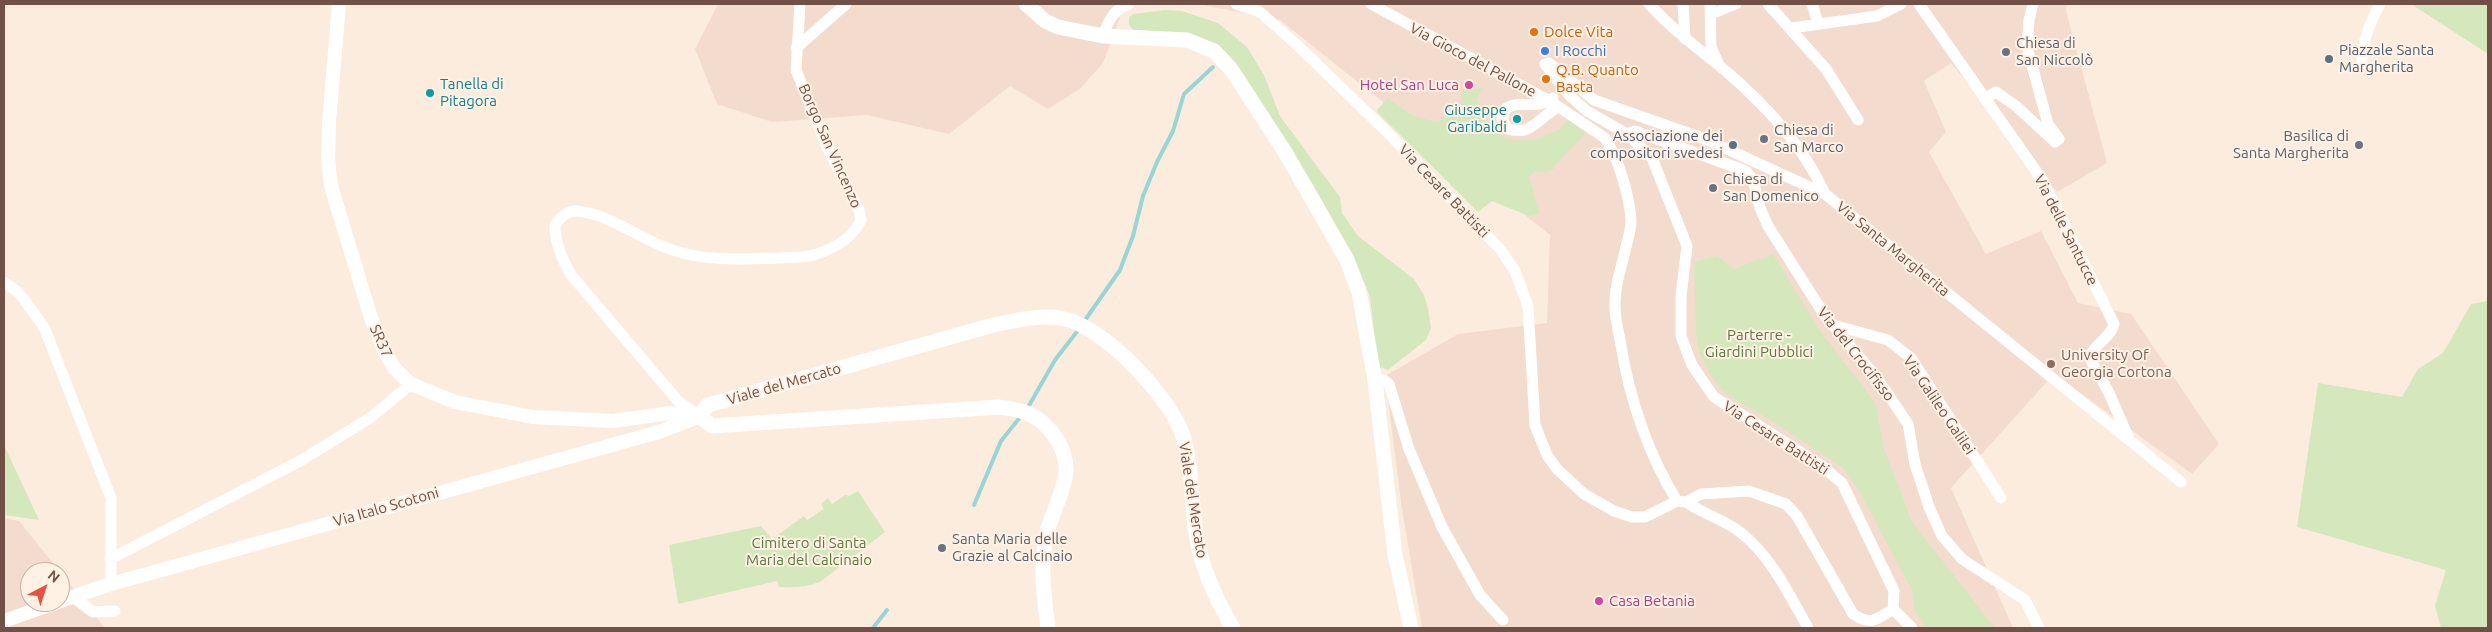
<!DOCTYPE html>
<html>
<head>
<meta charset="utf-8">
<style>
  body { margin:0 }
  #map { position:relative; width:2492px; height:632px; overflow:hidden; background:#fcecde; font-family:Ubuntu,sans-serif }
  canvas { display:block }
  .frame { position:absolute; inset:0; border:5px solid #715047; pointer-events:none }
  .north { position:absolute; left:20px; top:562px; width:50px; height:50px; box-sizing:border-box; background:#fff1e4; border:1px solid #c6b1a5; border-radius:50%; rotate:40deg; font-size:14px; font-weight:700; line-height:20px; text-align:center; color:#715047 }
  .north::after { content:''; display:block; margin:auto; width:18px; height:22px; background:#e75042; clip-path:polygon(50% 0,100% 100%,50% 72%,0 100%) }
</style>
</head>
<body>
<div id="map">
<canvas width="2492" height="632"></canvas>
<div class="frame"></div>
<div class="north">N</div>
</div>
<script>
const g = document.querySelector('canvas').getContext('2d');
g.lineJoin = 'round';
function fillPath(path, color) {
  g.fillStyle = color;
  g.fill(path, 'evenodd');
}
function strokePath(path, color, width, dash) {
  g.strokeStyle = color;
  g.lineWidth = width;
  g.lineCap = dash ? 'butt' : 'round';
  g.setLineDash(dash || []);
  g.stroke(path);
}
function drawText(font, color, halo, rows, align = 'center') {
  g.font = font + ' Ubuntu,sans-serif';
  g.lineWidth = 4;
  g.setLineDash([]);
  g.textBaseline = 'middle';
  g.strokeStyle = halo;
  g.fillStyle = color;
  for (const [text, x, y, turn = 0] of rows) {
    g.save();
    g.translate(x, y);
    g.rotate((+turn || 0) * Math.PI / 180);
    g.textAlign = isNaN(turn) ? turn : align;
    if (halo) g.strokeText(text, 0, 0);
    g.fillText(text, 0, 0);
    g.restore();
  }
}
fillPath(new Path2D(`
  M718 4H1125L1103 63 1080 89 1048 109 1010 86 949 134 867 115 772 122 717 104 695 49Z
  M1198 4H2067L2066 11 2107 163 2057 192 1951 63 1924 81 1946 132 1929 152 1986 254 2041 231 2078 303 2131 314 2219 444 2192 474 2054 374 1951 488 2013 628H1422L1402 509 1385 376 1458 334 1547 323 1550 235 1280 20Z
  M4 518 19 521 60 572H30V602H60V572L105 628H4Z`), '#f3dccd');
fillPath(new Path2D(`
  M2411 4 2488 5V54Z
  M1165 10 1182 11 1218 23 1247 47 1264 75 1280 116 1340 197 1342 213 1358 236 1414 279 1424 295 1428 308 1431 328 1426 340 1388 370 1378 366 1370 297 1354 257 1312 183 1236 64 1187 33 1133 30 1129 25V17L1133 14Z
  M1465 87 1472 90 1484 88 1476 99 1486 123 1506 139 1534 140 1560 129 1568 120 1586 133 1555 165 1554 169 1545 172 1536 171 1528 178 1532 186 1539 214 1529 216 1492 201 1478 212 1376 111 1388 98 1411 115 1436 122 1461 108V94Z
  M1773 254 1820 331 1876 404 1883 446 1912 522 1995 628H1926L1914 609 1912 590 1857 487 1842 467 1764 416 1734 399 1721 389 1713 379 1699 352 1696 335 1694 262 1717 256 1734 269Z
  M2488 301V628H2441L2435 606 2446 570 2297 527 2318 383 2402 397 2418 369 2443 353 2471 304Z
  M4 445 39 520 4 515Z
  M858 491 885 532 820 582C806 587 794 588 779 587L777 581 678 604 669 545 761 526 772 539 804 516 807 520 824 509 821 504 828 498 832 504 845 495 849 496Z`), '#d5e8bd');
strokePath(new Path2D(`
  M1083 323 1120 270 1133 236 1143 196 1157 162 1173 131 1184 94 1213 67
  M1027 409 1055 360 1079 329
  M974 505 1001 441 1021 416
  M873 628 887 610`), '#9ad5d6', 4);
strokePath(new Path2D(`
  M1236 4 1260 12 1296 44 1384 129 1500 249 1515 271 1528 306 1535 425 1547 455 1557 469 1584 494 1614 511 1632 517H1645L1677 501 1686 502 1701 494 1749 491 1786 504 1797 516 1853 614C1871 626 1876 620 1893 609L1894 591 1842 483 1822 466 1714 397 1692 365 1681 336V296L1687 246 1652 158 1627 134 1587 111 1570 96 1545 64
  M1371 4 1550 101 1605 138C1618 157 1630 197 1631 221 1631 229 1628 239 1626 247 1622 266 1614 286 1615 307 1615 318 1618 329 1620 340 1629 397 1647 452 1677 501
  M1649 4C1673 30 1700 50 1727 72 1766 106 1803 145 1825 194
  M1683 4 1685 39
  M1710 4 1711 47 1719 65
  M1768 4 1826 69 1858 120
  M1812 4 1818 23
  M1919 4 2043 181 2114 324C2110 339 2096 342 2089 357L2109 393 2129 439
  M1711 14 1736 4
  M1791 28 1877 16 1901 4
  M1103 36C1108 21 1113 10 1129 4
  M796 48 846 4
  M1549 63 1594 100 1705 139 1825 194 2181 482
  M2362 65C2362 42 2369 24 2380 4
  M1553 98C1535 111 1523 99 1506 108L1502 119 1508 129C1532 136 1538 118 1557 108
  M1985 99 1996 92 2016 106 2055 142 2059 139 2048 124 2027 47 2029 20 2033 4
  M1627 134 1635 131 1746 171 1753 180 1760 208 1768 226 1825 316 1877 378 1908 424 1915 464 1929 507 1942 536 1962 559 2025 600 2039 628
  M4 282 19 293 44 327 111 498V584
  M1833 325 1888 340 1911 358 2001 498
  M1375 381 1384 380 1389 384 1409 449 1442 527 1480 595 1503 620
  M699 416 678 401 572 276C562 260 555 244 555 225 559 218 567 211 576 211 604 212 640 238 667 248 702 262 743 259 780 258 790 257 804 258 814 255 833 249 852 239 861 220L859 210 827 147 796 70 800 4
  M1686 502C1703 514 1723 519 1740 532 1771 556 1789 594 1808 628
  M110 559 300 461 370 418 411 384
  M73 597 93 612 115 611
  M1893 609 1912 628`), '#fff', 11);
strokePath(new Path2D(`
  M339 4 329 122 328 160 331 186 371 318 384 350 394 368 411 384 455 402 533 417 613 421 670 413 699 416
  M60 601 111 584 659 432 698 417
  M4 621 58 602`), '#fff', 14);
strokePath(new Path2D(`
  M1026 4 1045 21 1058 27 1103 36 1187 40 1214 51 1231 69 1285 152 1347 260 1359 292 1375 381 1395 555 1411 628
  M1048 628C1044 598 1040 567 1046 537 1050 515 1064 494 1066 471 1067 446 1046 418 1021 411 1014 409 1006 408 999 407L712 426 699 416 708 405 997 324C1020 320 1042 314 1065 319 1105 328 1171 398 1183 436 1194 472 1190 512 1199 549 1206 577 1218 603 1233 628`), '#fff', 15);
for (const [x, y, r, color] of [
  [1534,32,5,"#e8710a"],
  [1545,51,5,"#3f7fe0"],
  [2006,52,5,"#6b7280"],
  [2329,59,5,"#5c6f8a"],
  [1546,79,5,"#e8710a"],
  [1469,85,5,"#d1479c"],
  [430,93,5,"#0f9aa8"],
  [1517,119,5,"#0f9aa8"],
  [1764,139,5,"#6b7280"],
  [1733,145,5,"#5c6f8a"],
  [2359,145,5,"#6b7280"],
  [1713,188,5,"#6b7280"],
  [2051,364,5,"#8d6e63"],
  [942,548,5,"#6b7280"],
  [1599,601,5,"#d1479c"]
]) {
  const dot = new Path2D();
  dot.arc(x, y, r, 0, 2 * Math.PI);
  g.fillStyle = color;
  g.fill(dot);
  strokePath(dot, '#fff1e4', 2);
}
drawText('15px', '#c56008', '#fff1e4', [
  ["Dolce Vita",1544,32],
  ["Q.B. Quanto",1556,70],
  ["Basta",1556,87]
], 'left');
drawText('15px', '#5b616d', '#fff1e4', [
  ["Chiesa di",2016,43],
  ["San Niccolò",2016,60],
  ["Chiesa di",1774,130],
  ["San Marco",1774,147],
  ["Basilica di",2349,136,"right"],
  ["Santa Margherita",2349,153,"right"],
  ["Chiesa di",1723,179],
  ["San Domenico",1723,196],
  ["Santa Maria delle",952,539],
  ["Grazie al Calcinaio",952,556]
], 'left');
drawText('15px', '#4e5e75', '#fff1e4', [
  ["Piazzale Santa",2339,50],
  ["Margherita",2339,67],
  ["Associazione dei",1723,136,"right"],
  ["compositori svedesi",1723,153,"right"]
], 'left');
drawText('15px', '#366cbe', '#fff1e4', [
  ["I Rocchi",1555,51]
], 'left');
drawText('15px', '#715047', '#fff1e4', [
  ["Via Gioco del Pallone",1473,60,28],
  ["Borgo San Vincenzo",830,146,66],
  ["Via Cesare Battisti",1444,191,46],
  ["Via delle Santucce",2066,230,63],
  ["Via Santa Margherita",1893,249,39],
  ["SR37",381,341,66],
  ["Via del Crocifisso",1856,354,52],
  ["Viale del Mercato",784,384,-16],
  ["Via Galileo Galilei",1939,405,56],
  ["Via Cesare Battisti",1776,438,33],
  ["Viale del Mercato",1193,500,81],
  ["Via Italo Scotoni",386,507,-16]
]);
drawText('15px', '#0d838f', '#fff1e4', [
  ["Tanella di",440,84],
  ["Pitagora",440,101],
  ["Giuseppe",1507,110,"right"],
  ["Garibaldi",1507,127,"right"]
], 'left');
drawText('15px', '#b23c85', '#fff1e4', [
  ["Hotel San Luca",1459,85],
  ["Casa Betania",1609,601,"left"]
], 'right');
drawText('15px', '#57783f', '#fff1e4', [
  ["Parterre -",1759,335],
  ["Giardini Pubblici",1759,352],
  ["Cimitero di Santa",809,543],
  ["Maria del Calcinaio",809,560]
]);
drawText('15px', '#785e54', '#fff1e4', [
  ["University Of",2061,355],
  ["Georgia Cortona",2061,372]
], 'left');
</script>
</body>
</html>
